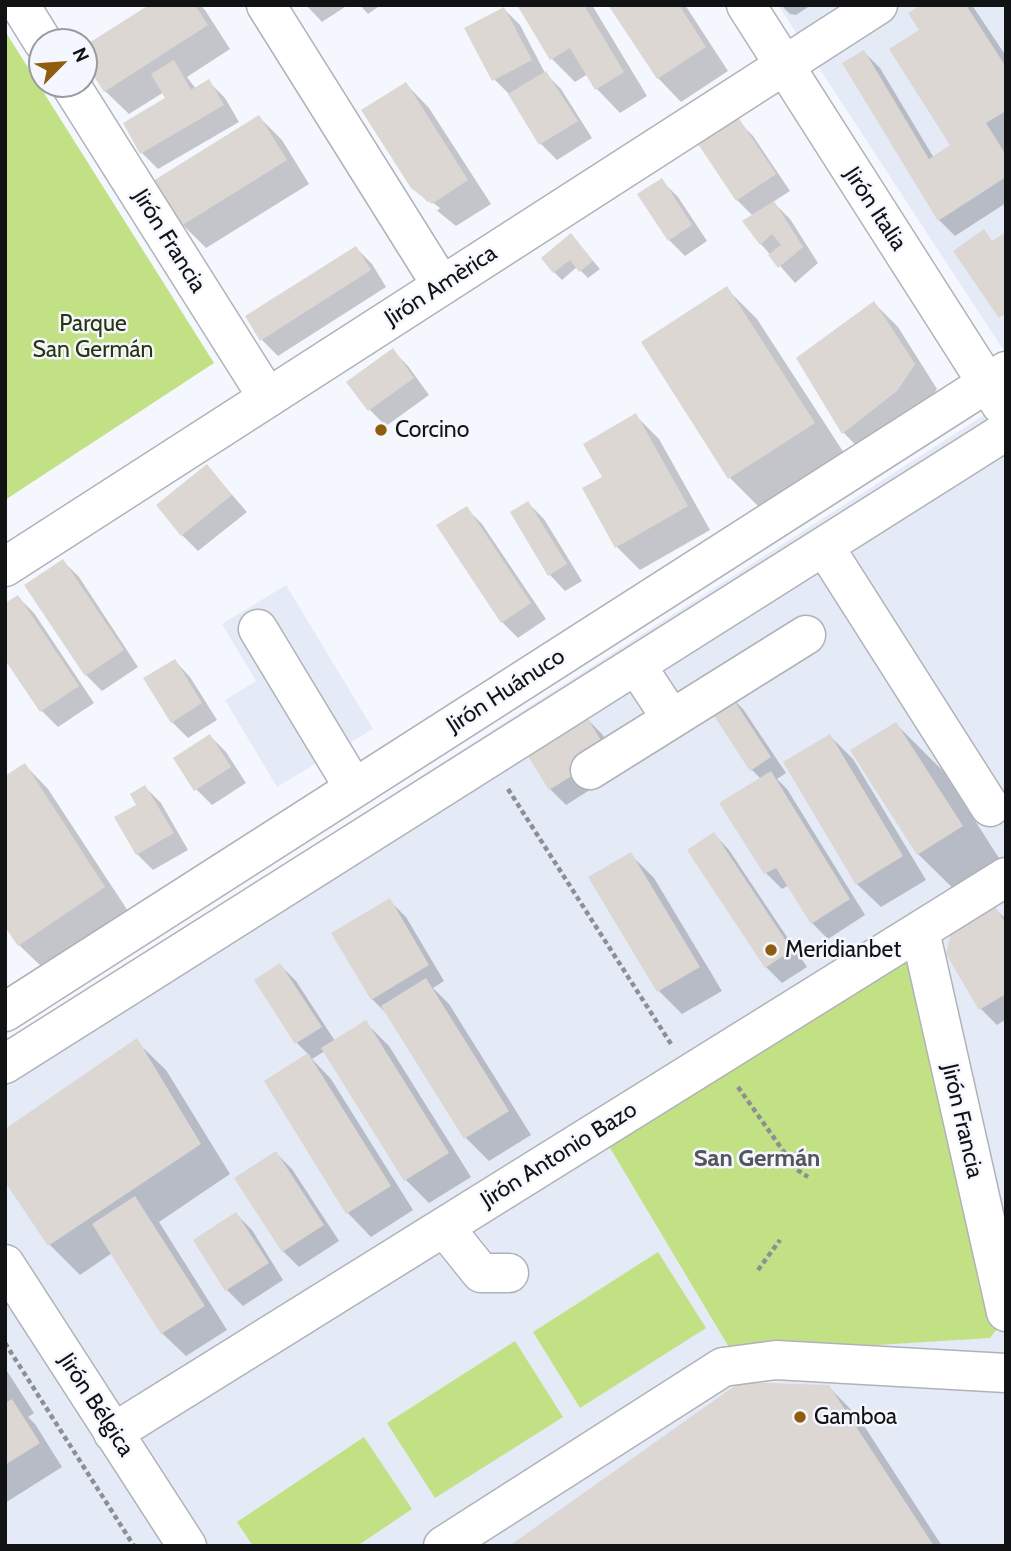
<!DOCTYPE html>
<html>
<head>
<meta charset="utf-8">
<style>
  body { margin:0 }
  #map { position:relative; width:1011px; height:1551px; overflow:hidden; background:#f5f7fe; font-family:Cabin,sans-serif }
  canvas { display:block }
  .frame { position:absolute; inset:0; border:7px solid #111214; pointer-events:none }
  .north { position:absolute; left:28px; top:28px; width:70px; height:70px; box-sizing:border-box; background:#f5f7fe; border:2px solid #9a9ba0; border-radius:50%; rotate:65deg; font-size:19px; font-weight:700; line-height:28px; text-align:center; color:#111214 }
  .north::after { content:''; display:block; margin:auto; width:24px; height:32px; background:#905c0e; clip-path:polygon(50% 0,100% 100%,50% 72%,0 100%) }
</style>
</head>
<body>
<div id="map">
<canvas width="1011" height="1551"></canvas>
<div class="frame"></div>
<div class="north">N</div>
</div>
<script>
const g = document.querySelector('canvas').getContext('2d');
g.lineJoin = 'round';
function fillPath(path, color) {
  g.fillStyle = color;
  g.fill(path, 'evenodd');
}
function strokePath(path, color, width, dash) {
  g.strokeStyle = color;
  g.lineWidth = width;
  g.lineCap = dash ? 'butt' : 'round';
  g.setLineDash(dash || []);
  g.stroke(path);
}
function drawText(font, color, halo, rows, align = 'center') {
  g.font = font + ' Cabin,sans-serif';
  g.lineWidth = 5;
  g.setLineDash([]);
  g.textBaseline = 'middle';
  g.strokeStyle = halo;
  g.fillStyle = color;
  for (const [text, x, y, turn = 0] of rows) {
    g.save();
    g.translate(x, y);
    g.rotate((+turn || 0) * Math.PI / 180);
    g.textAlign = isNaN(turn) ? turn : align;
    if (halo) g.strokeText(text, 0, 0);
    g.fillText(text, 0, 0);
    g.restore();
  }
}
fillPath(new Path2D(`
  M778 5H1006V354Z
  M1006 401V1546H5V1043Z
  M286 585 373 729 277 787 225 700 256 681 222 624Z`), '#e5eaf7');
fillPath(new Path2D(`
  M5 31 214 363 5 500Z
  M911 942 997 1329 990 1338 733 1354 603 1136Z
  M658 1252 706 1328 580 1408 533 1332Z
  M515 1341 563 1417 435 1498 387 1423Z
  M364 1437 412 1509 357 1546H253L237 1522Z`), '#c2e185');
fillPath(new Path2D(`
  M152 5H200L205 10 230 49 187 77 196 89 209 82 225 98 239 122 158 169 142 153 125 124 168 99 164 92 129 114 105 91 84 58V49Z
  M306 5H348L322 22Z
  M360 5H381L368 14Z
  M519 5H592L647 96 620 113 597 89 588 74 575 82 552 59Z
  M610 5H685L728 71 681 102 658 78Z
  M781 5H811L796 15 790 14Z
  M924 5H972L1006 56V203L955 236 939 220 864 52 880 68 934 158 953 146 922 31Z
  M504 9 520 25 545 73 561 89 592 138 557 160 541 144 510 95 494 79Z
  M406 84 429 108 491 204 456 226 435 209 437 211 440 208 428 199V202L413 187Z
  M259 117 282 140 309 184 206 248 183 225 156 181Z
  M737 120 753 136 790 191 773 202 790 219 818 263 795 283 761 244 753 216 737 200Z
  M662 181 678 197 707 241 685 256 669 240Z
  M578 243 600 269 588 278 577 267 562 280 554 272Z
  M356 248 372 264 386 287 278 356 262 340 248 317Z
  M727 289 757 319 844 453 760 508 730 478Z
  M874 303 898 327 937 389 921 413 867 457 844 433 798 358Z
  M392 350 408 366 429 395 386 426 370 410 349 382Z
  M636 416 659 439 710 530 640 570 617 547Z
  M207 466 247 512 198 551 182 535Z
  M528 503 544 519 582 581 565 591 550 575Z
  M466 508 482 524 546 619 518 638 502 622Z
  M63 561 79 577 138 667 102 691 86 675Z
  M18 597 34 613 94 703 58 727 42 711 5 657Z
  M175 661 190 677 217 720 188 738 172 722Z
  M727 693 743 709 786 773 777 779 787 789 865 915 828 939 812 923 789 885 782 889 766 873 722 804 761 779 752 770Z
  M586 718 602 734 623 769 566 805 550 789Z
  M896 724 943 771 1006 869 966 901 918 854Z
  M210 736 226 752 246 783 212 805 196 789Z
  M830 736 853 759 926 880 881 907 857 884Z
  M25 765 48 789 128 911 43 968 19 945Z
  M145 787 161 803 188 850 153 870 137 854 138 805Z
  M714 834 729 850 807 967 782 983 766 967Z
  M630 854 654 878 722 991 682 1014 659 991 591 878Z
  M390 901 406 917 444 981 433 988 449 1004 531 1135 489 1161 466 1138 388 1015 372 999Z
  M994 908 1006 919V1019L997 1025 981 1009Z
  M280 965 296 981 335 1041 365 1022 389 1046 471 1177 429 1203 405 1179 325 1051 312 1059 331 1079 413 1210 371 1237 348 1213 266 1082 309 1055 297 1043Z
  M136 1041 166 1070 230 1174 159 1222 227 1330 186 1356 162 1333 112 1253 80 1275 50 1245Z
  M276 1153 292 1169 339 1241 299 1267 283 1251Z
  M236 1214 252 1230 283 1280 243 1306 227 1290Z
  M5 1368 34 1413 28 1417 35 1424 62 1467 5 1503Z
  M829 1387 859 1418 942 1546H512Z`), '#0003');
fillPath(new Path2D(`
  M149 5H195L208 25 104 92 84 61V46Z
  M517 5H584L624 72 595 90 570 48 550 60Z
  M608 5H679L706 47 657 79Z
  M921 5H966L1006 67V111L986 123 1006 155V177L938 221 842 63 864 50 929 159 950 145 889 49 919 30 908 13Z
  M504 7 532 60 492 81 464 28Z
  M174 60 191 90 209 79 224 105 140 154 123 123 165 98 151 74Z
  M546 71 578 121 539 145 508 94Z
  M406 82 468 180 432 204 411 188 361 110Z
  M259 115 287 160 181 226 153 181Z
  M738 117 776 174 736 201 698 144Z
  M662 178 692 225 668 241 637 194Z
  M774 201 803 247 778 268 768 255 781 245 772 234 760 245 742 221Z
  M984 229 992 241 1006 232V313L999 318 953 251Z
  M571 233 593 261 579 272 570 260 553 273 541 258Z
  M356 246 371 270 260 341 245 316Z
  M727 286 815 423 728 479 641 342Z
  M874 301 915 364 898 390 842 434 796 358Z
  M393 348 414 378 368 411 346 382Z
  M636 413 688 506 615 548 582 488 602 477 583 444Z
  M207 464 232 495 181 536 156 505Z
  M528 501 567 564 548 576 510 512Z
  M467 506 531 603 501 623 436 525Z
  M63 559 124 650 85 676 24 585Z
  M18 595 79 686 40 712 5 660V603Z
  M175 659 202 703 171 723 143 678Z
  M728 691 771 757 750 771 707 705Z
  M586 716 609 753 549 790 526 753Z
  M896 722 963 826 917 855 850 750Z
  M210 734 231 767 194 791 173 758Z
  M830 734 903 856 856 885 783 762Z
  M25 763 105 887 18 946 5 927V776Z
  M771 771 850 899 811 924 776 868 764 874 719 803Z
  M145 785 174 833 136 855 114 817 136 805 130 794Z
  M714 832 792 950 765 968 687 850Z
  M631 852 700 967 657 992 588 877Z
  M390 898 429 965 371 1000 331 933Z
  M995 906 1006 924V994L979 1010 946 954 951 932Z
  M280 963 322 1027 295 1044 254 980Z
  M426 978 509 1111 464 1139 381 1006Z
  M366 1020 449 1153 404 1181 321 1048Z
  M137 1038 201 1144 48 1246 5 1182V1129Z
  M308 1053 391 1186 346 1214 264 1081Z
  M276 1151 324 1225 282 1252 234 1178Z
  M135 1196 205 1306 161 1334 92 1224Z
  M236 1212 269 1263 225 1291 193 1240Z
  M740 1382 829 1385 934 1546H509Z
  M12 1399 40 1443 5 1465V1403Z`), '#dcd7d2');
const minor = new Path2D(`
  M20 5 43 42
  M266 5 442 286
  M746 5 1001 405
  M70 84 268 398
  M824 546 990 807
  M5 567 878 5
  M258 629 354 788
  M636 665 671 718
  M590 770 806 635
  M920 931 1006 1312
  M5 1012 1006 371
  M5 1064 1006 431
  M444 1227 481 1273H509
  M5 1264 187 1546
  M113 1433 1006 877
  M443 1546 723 1367 776 1360 1006 1373`);
strokePath(minor, '#b0b2b8', 41);
strokePath(new Path2D(`
  M508 789 671 1044
  M738 1087 796 1169 808 1177
  M758 1270 780 1240
  M5 1343 134 1546`), '#8d8f93', 4.5, [5, 3.5]);
strokePath(minor, '#fff', 38);
for (const [x, y, r, color] of [
  [381,430,7,"#905c0e"],
  [771,950,7,"#905c0e"],
  [800,1417,7,"#905c0e"]
]) {
  const dot = new Path2D();
  dot.arc(x, y, r, 0, 2 * Math.PI);
  g.fillStyle = color;
  g.fill(dot);
  strokePath(dot, '#f5f7fe', 2.5);
}
drawText('23px', '#111214', '#f5f7fe', [
  ["Jirón Italia",875,209,57],
  ["Jirón Francia",169,241,58],
  ["Jirón Amèrica",441,286,-33],
  ["Jirón Huánuco",506,691,-33],
  ["Jirón Francia",962,1121,77],
  ["Jirón Antonio Bazo",559,1155,-32],
  ["Jirón Bélgica",96,1405,57]
]);
drawText('23px', '#29350e', '#f5f7fe', [
  ["Parque",93,324],
  ["San Germán",93,350]
]);
drawText('23px', '#111214', '#f5f7fe', [
  ["Corcino",395,430],
  ["Meridianbet",785,950],
  ["Gamboa",814,1417]
], 'left');
drawText('bold 24px', '#55565c', '#f5f7fe', [
  ["San Germán",757,1159]
]);
</script>
</body>
</html>
